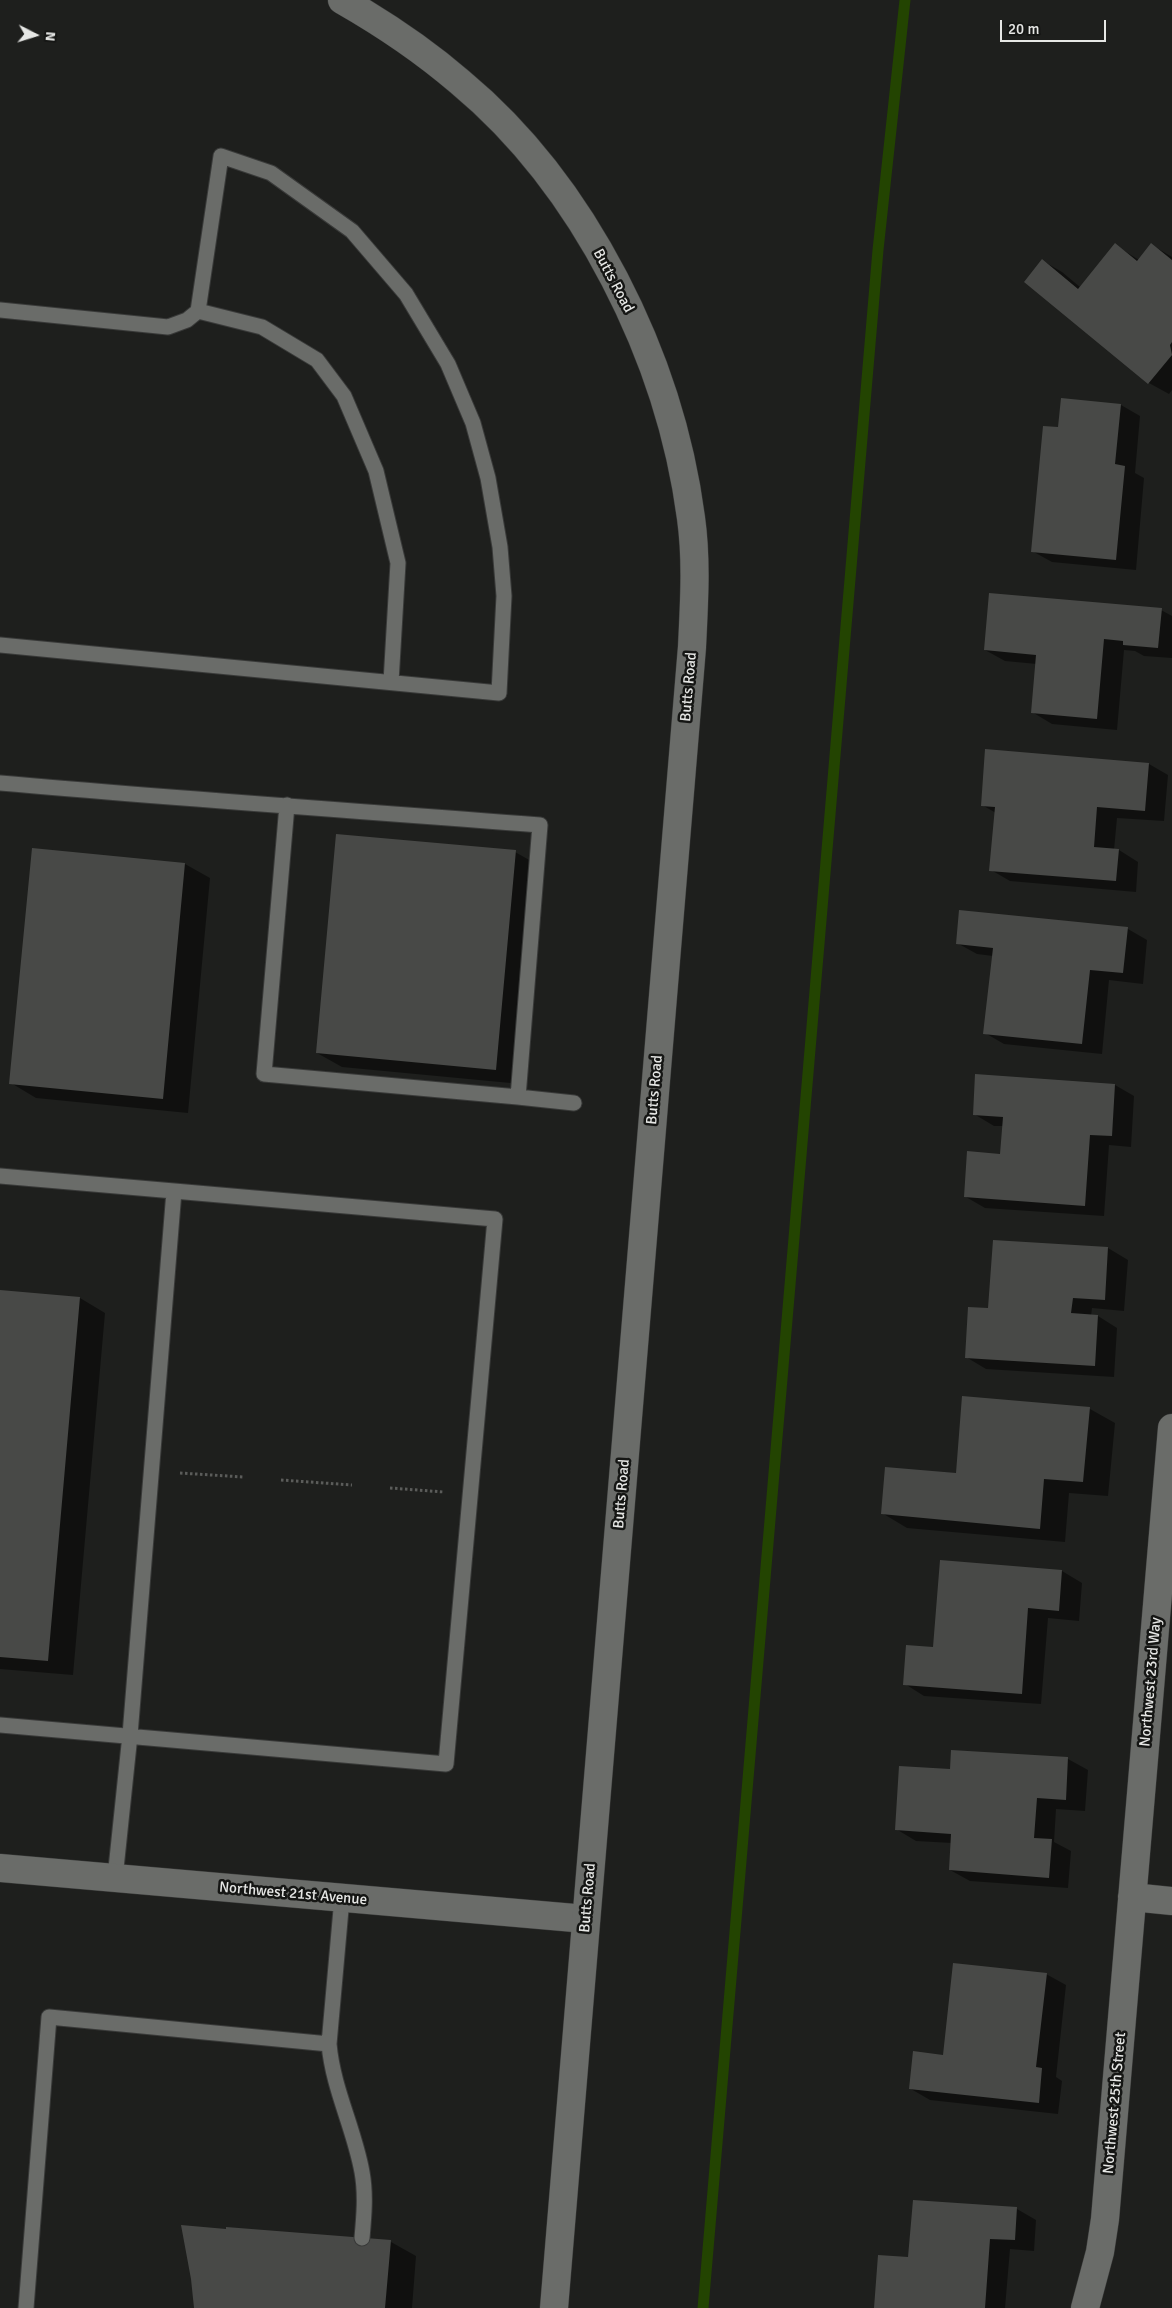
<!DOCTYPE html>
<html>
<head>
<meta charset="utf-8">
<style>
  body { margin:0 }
  #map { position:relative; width:1172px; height:2308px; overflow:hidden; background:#1e1f1d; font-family:Signika,sans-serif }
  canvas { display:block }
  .north { position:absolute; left:10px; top:10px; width:50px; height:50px; -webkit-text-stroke:4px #151614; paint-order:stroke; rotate:95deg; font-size:14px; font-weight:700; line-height:20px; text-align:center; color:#e6e7e5 }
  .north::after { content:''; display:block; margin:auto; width:18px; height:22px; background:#e6e7e5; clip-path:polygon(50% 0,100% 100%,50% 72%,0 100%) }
  .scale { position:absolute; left:1000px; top:20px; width:106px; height:22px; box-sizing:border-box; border:2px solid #e6e7e5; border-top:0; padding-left:6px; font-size:15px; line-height:18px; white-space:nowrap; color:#e6e7e5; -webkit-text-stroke:4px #151614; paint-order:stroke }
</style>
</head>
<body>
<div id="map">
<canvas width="1172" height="2308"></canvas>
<div class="north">N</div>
<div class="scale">20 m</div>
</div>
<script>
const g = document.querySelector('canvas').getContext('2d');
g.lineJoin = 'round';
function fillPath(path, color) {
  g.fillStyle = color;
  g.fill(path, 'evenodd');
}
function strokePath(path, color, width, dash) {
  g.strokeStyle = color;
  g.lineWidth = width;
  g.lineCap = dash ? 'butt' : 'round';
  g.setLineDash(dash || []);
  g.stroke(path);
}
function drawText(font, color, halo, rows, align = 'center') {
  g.font = font + ' Signika,sans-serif';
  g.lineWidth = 5;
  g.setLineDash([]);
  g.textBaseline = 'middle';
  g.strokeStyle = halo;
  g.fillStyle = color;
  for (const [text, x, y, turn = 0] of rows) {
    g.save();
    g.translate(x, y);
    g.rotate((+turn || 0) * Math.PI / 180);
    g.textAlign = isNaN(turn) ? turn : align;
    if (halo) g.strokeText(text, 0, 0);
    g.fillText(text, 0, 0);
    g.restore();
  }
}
fillPath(new Path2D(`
  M1115 245 1139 260 1152 245 1172 257V390L1169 394 1149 383 1026 282 1043 261 1062 272 1080 287Z
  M1121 405 1140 416 1135 473 1144 478 1136 570 1052 562 1032 551 1059 429Z
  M1161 610 1172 616V658L1144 656 1135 651 1124 650 1117 730 1052 724 1032 712 1037 664 1005 661 985 650Z
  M1149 764 1168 775 1164 821 1117 818 1114 850H1119L1138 862 1136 892 1010 881 991 870 996 813 982 805Z
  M33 849 185 864 210 878 188 1113 36 1098 11 1083Z
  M515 852 540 866 521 1084 342 1067 317 1053Z
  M1128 929 1147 940 1143 984 1109 980 1102 1054 1004 1044 985 1033 993 956 977 954 957 943Z
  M1115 1085 1134 1096 1131 1147 1109 1145 1104 1216 985 1208 966 1197 1001 1155 1003 1126H994L974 1114Z
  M994 1241 1108 1248 1128 1260 1124 1311 1092 1308 1091 1316H1098L1117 1328 1114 1377 986 1369 966 1357 990 1309Z
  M0 1291 80 1298 105 1313 73 1675 0 1669Z
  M1090 1409 1115 1423 1108 1496 1069 1493 1065 1542 907 1528 882 1513Z
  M941 1562 1062 1571 1082 1583 1079 1621 1048 1618 1041 1704 924 1696 905 1684 934 1648Z
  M953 1751 1068 1759 1088 1770 1085 1811 1056 1809 1054 1842 1071 1851 1068 1888 970 1881 950 1870 952 1843 916 1841 896 1829 951 1771Z
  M1046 1974 1066 1985 1056 2077 1062 2081 1058 2114 930 2100 911 2089 944 2056Z
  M1017 2209 1036 2220 1034 2251 1010 2249 1005 2308H875L909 2259Z
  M391 2242 416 2256 412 2308H194L193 2279Z`), '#0007');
strokePath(new Path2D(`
  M703 2308 878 250 905 0`), '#234401', 11);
fillPath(new Path2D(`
  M1115 243 1137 261 1151 243 1172 260V342L1170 345 1172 355 1148 384 1024 282 1042 259 1078 289Z
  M1061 398 1121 404 1115 464 1125 466 1116 560 1031 552 1043 426 1058 427Z
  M989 593 1162 608 1158 648 1123 645V641L1104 639 1097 719 1031 713 1036 655 984 650Z
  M985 749 1149 763 1145 811 1097 807 1094 847 1119 849 1116 881 989 871 995 807 981 806Z
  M336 834 516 850 496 1070 316 1053Z
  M32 848 185 863 163 1099 9 1084Z
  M959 910 1128 927 1123 973 1090 970 1082 1044 983 1034 993 948 956 944Z
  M975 1074 1115 1084 1112 1136 1090 1135 1085 1206 964 1197 967 1151 1000 1154 1003 1117 973 1115Z
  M993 1240 1108 1247 1105 1300 1073 1298 1071 1313 1098 1315 1095 1366 965 1358 968 1307 988 1308Z
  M0 1290 80 1297 48 1661 0 1657Z
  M962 1396 1090 1407 1083 1482 1044 1479 1040 1529 881 1514 885 1467 956 1473Z
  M940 1560 1062 1570 1059 1611 1028 1608 1022 1694 903 1685 906 1645 933 1647Z
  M951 1750 1068 1757 1066 1800 1037 1798 1034 1838 1052 1839 1049 1878 949 1870 951 1834 895 1830 899 1766 950 1769Z
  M953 1963 1047 1973 1036 2067 1042 2068 1039 2103 909 2089 913 2051 943 2055Z
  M913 2200 1017 2207 1015 2240 990 2239 985 2308H874L878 2255 908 2257Z
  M181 2225 226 2229V2227L391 2240 385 2308H194L191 2279Z`), '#484947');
const lane = new Path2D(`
  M0 310 168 327 187 320 198 311
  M0 645 499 693 504 596 500 547 488 478 473 423 448 364 406 294 352 231 271 173 221 156 198 311 262 327 317 360 344 396 376 471 398 563 391 682
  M0 783C180 799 360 811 540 825L518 1097 264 1074 287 805
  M518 1097 574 1103
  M0 1176 174 1191
  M0 1725 446 1764 495 1219 174 1191 130 1735 115 1878
  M342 1898 329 2044C333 2089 354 2128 362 2172 366 2194 364 2216 362 2238
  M26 2308 49 2017 329 2044`);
const street = new Path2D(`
  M0 1868 586 1919
  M1132 1897 1172 1901
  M1085 2308 1100 2252 1105 2219 1172 1428`);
const secondary = new Path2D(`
  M342 0C384 24 424 51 460 82 585 186 670 358 691 518 697 561 694 604 692 647L554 2308`);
strokePath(lane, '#393a39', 17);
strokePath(street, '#393a39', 29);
strokePath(secondary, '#393a39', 29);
strokePath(new Path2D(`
  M180 1473 243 1477
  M281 1480 352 1485
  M390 1488 444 1492`), '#5b5c5a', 3, [2.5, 2.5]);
strokePath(lane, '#6a6c69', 15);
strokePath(street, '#6a6c69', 28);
strokePath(secondary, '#6a6c69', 28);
drawText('15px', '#e6e7e5', '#151614', [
  ["Butts Road",613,281,62],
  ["Butts Road",689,687,-85],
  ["Butts Road",655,1090,-85],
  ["Butts Road",622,1494,-85],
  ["Northwest 23rd Way",1151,1682,-85],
  ["Northwest 21st Avenue",293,1894,5],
  ["Butts Road",588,1898,-85],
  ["Northwest 25th Street",1115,2103,-85]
]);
</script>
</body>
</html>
